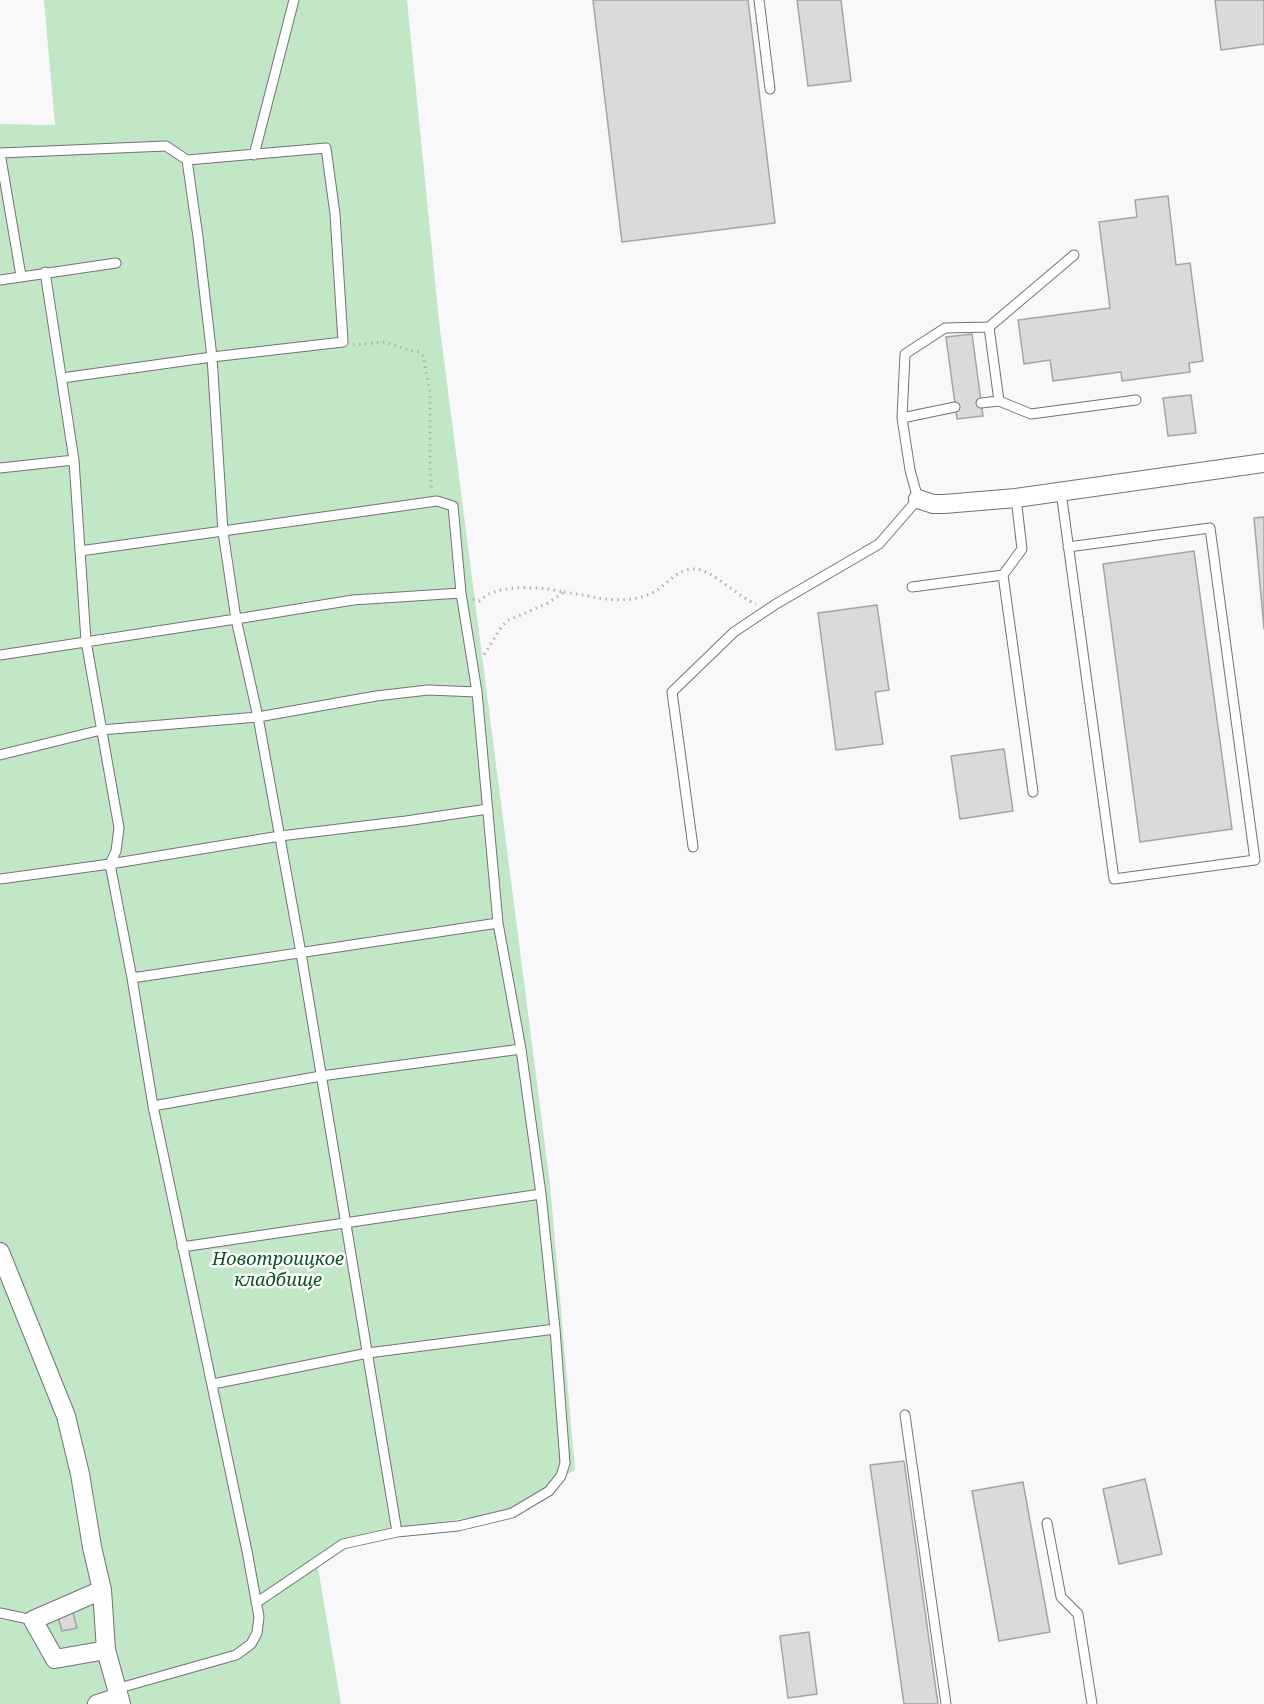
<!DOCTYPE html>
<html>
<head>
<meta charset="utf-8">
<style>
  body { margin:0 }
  canvas { display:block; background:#f8f8fb }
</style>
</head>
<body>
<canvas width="1264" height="1704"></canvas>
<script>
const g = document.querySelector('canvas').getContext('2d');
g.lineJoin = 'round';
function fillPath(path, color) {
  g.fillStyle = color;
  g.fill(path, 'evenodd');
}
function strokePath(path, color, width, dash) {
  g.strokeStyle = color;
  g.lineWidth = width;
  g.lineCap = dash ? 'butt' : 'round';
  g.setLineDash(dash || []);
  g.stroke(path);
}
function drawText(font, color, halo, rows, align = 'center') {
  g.font = font + ' "Noto Serif",serif';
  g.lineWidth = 5;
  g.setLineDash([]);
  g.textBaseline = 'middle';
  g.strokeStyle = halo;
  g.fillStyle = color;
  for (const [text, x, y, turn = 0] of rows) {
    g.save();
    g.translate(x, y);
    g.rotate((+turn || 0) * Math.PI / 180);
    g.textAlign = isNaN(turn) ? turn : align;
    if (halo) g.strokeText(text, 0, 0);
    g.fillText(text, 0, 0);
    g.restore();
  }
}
fillPath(new Path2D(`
  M44 0H407L439 321 550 1184 575 1470 503 1513 393 1529 335 1543 316 1556 341 1704H0V124L55 125Z`), '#c1e7c6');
const building = new Path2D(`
  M593 0H748L775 223 622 242Z
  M797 0H841L851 81 808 86Z
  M1215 0H1264V44L1221 50Z
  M1168 196 1176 265 1190 263 1203 361 1189 363 1190 372 1122 381 1121 372 1053 381 1050 360 1024 364 1018 320 1110 308 1099 222 1137 217 1135 200Z
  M972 334 983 416 957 419 946 337Z
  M1191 395 1196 433 1168 436 1163 398Z
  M1264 517V629L1254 518Z
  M1194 551 1232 829 1140 842 1103 564Z
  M877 605 889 690 875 692 883 744 836 750 818 613Z
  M1004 749 1013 811 960 819 951 756Z
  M904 1461 938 1704H904L870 1465Z
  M1145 1479 1162 1554 1119 1564 1103 1489Z
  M1023 1482 1050 1632 999 1641 972 1491Z
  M73 1613 77 1628 62 1631 58 1617Z
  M809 1632 817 1694 788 1698 780 1636Z`);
fillPath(building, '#dcd9dc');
strokePath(building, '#a5a3a5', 1.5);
const lane = new Path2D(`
  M759 0 770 89
  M0 153 166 146 187 160 326 148 335 214 343 342 212 357 62 378
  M0 153 21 276
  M254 155 294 0
  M187 160 198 237 212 357 223 532 236 619 258 717 301 953 397 1532
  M45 272 74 460 86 641 119 828 116 851 110 864 132 978 153 1106 247 1551 259 1617 257 1633 251 1644 236 1655 116 1689
  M0 280 116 263
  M989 327 999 401
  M981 403 999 401 1031 414 1136 400
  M955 407 902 418 905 354 945 328 989 327 1074 255
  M0 468 74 460
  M1061 492 1114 879 1255 860 1210 528 1068 547
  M80 551 437 501 453 506 461 593 477 692 498 923 521 1049 541 1194 555 1329 565 1463 561 1476 549 1491 512 1513 458 1526 397 1532 343 1544 256 1603
  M1003 575 1033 792
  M912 587 1003 575 1022 549 1016 498
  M0 655 236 619 353 600 461 593
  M0 755 101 730 258 717 376 696 428 690 477 692
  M693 847 672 692 734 632 776 604 879 544 918 499 910 470 902 418
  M0 879 110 864 280 836 406 821 488 809
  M132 978 498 923
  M153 1106 321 1076 521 1049
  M182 1247 541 1194
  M213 1384 368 1353 555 1329
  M905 1415 946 1704
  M1047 1523 1061 1597 1078 1614 1092 1704
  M0 1613 33 1620`);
const street = new Path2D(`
  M918 499 933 504H944L1016 498 1264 463
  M0 1252 66 1416 80 1474 92 1547 102 1590 106 1650 121 1704
  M102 1590 33 1620 55 1659 106 1650
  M97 1704 119 1697`);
strokePath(lane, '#737275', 11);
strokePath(street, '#737275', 20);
strokePath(new Path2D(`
  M353 345 385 342 408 350 419 352 423 356 430 392V471L432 491
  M564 592C594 596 622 607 652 593 667 586 676 568 696 569 712 570 738 597 756 604
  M473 599 479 601C483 598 487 595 491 593 512 585 543 587 564 592L548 603 509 620 502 626 484 655`), '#afafb2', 3, [1.5, 4.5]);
strokePath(lane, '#fff', 9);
strokePath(street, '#fff', 18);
drawText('italic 18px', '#085320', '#fff', [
  ["Новотроицкое",278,1260],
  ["кладбище",278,1281]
]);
</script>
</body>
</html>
